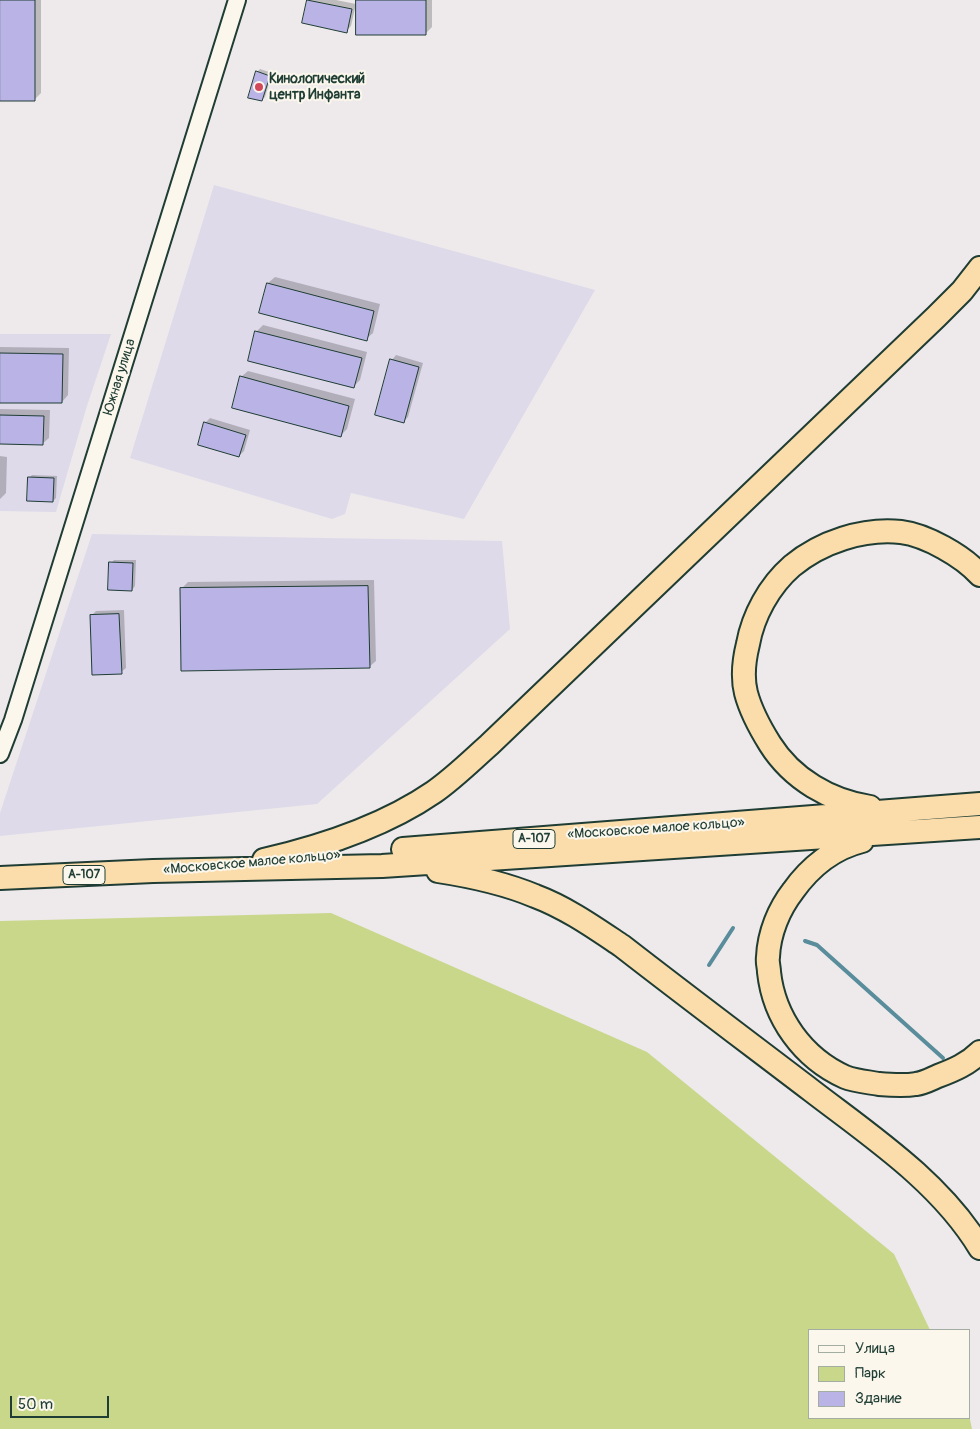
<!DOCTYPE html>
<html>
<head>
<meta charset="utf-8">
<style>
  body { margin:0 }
  #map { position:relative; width:980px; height:1429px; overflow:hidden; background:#eeeaeb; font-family:Pangolin,sans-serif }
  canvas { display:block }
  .legend { position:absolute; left:808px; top:1329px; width:162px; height:90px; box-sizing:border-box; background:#fbf7ec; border:1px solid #a3ada2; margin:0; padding:6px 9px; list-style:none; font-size:15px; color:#1f3d34 }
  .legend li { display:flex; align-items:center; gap:10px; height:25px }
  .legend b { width:25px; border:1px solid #a3ada2 }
  .scale { position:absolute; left:10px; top:1396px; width:99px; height:22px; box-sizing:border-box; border:2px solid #1f3d34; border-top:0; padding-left:6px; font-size:15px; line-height:18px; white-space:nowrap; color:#1f3d34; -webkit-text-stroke:4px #fbf7ec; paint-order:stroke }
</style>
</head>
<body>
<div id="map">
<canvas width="980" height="1429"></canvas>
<ul class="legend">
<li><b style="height:6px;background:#fbf7ec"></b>Улица</li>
<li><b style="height:14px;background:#c9d78b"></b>Парк</li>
<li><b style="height:14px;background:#b9b4e5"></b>Здание</li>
</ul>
<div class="scale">50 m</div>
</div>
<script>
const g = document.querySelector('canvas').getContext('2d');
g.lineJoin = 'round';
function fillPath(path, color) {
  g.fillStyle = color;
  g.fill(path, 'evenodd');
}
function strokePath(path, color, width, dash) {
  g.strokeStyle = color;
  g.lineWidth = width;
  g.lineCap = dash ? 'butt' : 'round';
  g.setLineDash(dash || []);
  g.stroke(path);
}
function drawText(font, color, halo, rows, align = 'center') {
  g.font = font + ' Pangolin,sans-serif';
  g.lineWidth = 4;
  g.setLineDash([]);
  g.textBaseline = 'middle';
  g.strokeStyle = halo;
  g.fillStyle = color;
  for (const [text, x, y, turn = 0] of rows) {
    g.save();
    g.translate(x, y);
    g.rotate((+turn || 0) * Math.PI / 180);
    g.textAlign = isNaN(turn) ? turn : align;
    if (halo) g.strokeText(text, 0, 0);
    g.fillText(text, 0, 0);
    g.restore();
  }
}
fillPath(new Path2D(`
  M214 185 595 290 464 519 351 493 345 514 332 519 130 458Z
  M0 334H111L86 409 56 512 0 511Z
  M92 534 502 541 510 629 317 804 0 836V813Z`), '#dedae9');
fillPath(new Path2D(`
  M331 913 647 1052 894 1254 930 1330H809V1418H969V1415L972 1429H0V921Z`), '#c9d78b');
fillPath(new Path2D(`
  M0 0H41V93L34 100 0 99Z
  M308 0H336L356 4 351 26 346 31 304 22Z
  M357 0H432V27L425 34Z
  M260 69 272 73 265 97 262 100 257 72Z
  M275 277 380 304 373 333 366 339 261 312 268 283Z
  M263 325 367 352 360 380 354 386 256 332Z
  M0 347 69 348 68 395 62 402 0 401Z
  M396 355 423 363 408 417 403 422 392 360Z
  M248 371 355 399 347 429 340 436 241 377Z
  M0 409 50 410 49 438 42 444 0 443Z
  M210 418 250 430 244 451 239 456 205 423Z
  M0 456 7 457 6 493 0 499Z
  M32 475 57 476 56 498 53 501 29 478Z
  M114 560H136L135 586 132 590 111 563Z
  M374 580 376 661 369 667 181 589 188 582Z
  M124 610 126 668 121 672 91 616 96 611Z`), '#0003');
strokePath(new Path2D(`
  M805 941 817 945 943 1058
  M709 965 733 928`), '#598d9b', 4);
const building = new Path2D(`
  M0 0H35V101H0Z
  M307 0 352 9 347 33 302 23Z
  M356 0H426V35H356Z
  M256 71 270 76 262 101 248 98Z
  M267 283 374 311 367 341 259 313Z
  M255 331 362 358 354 388 248 361Z
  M0 353 63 354 62 403H0Z
  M390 359 419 367 404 423 375 415Z
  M240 376 349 406 341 437 232 408Z
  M0 415 44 416 43 445 0 444Z
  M204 422 246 435 239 457 198 445Z
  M28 477 54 478 53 502 27 501Z
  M109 562 133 563 132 591 108 590Z
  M368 586 370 668 181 671 180 588Z
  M119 614 122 674 92 675 90 615Z`);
fillPath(building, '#b9b4e5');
strokePath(building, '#1f3d34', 1);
const minor = new Path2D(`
  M0 754 13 720 237 0`);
const highway = new Path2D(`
  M870 807C830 801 792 779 770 744 760 728 751 712 746 693 742 677 744 660 748 644 753 616 769 586 792 566 821 542 863 528 901 532 926 535 963 556 980 575
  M862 841C834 848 810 867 793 891 779 909 769 933 768 957 767 962 769 967 769 972 774 1018 803 1058 845 1077 855 1081 868 1082 879 1084 891 1085 904 1086 916 1084 924 1083 931 1079 938 1076 954 1070 968 1064 980 1052
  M403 849 980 804
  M264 860C320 847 386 825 434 792 454 778 471 761 489 745L936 317 962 291 980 268
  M438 871C471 876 504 883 535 896 567 908 595 928 622 946 685 995 749 1043 812 1091 872 1137 940 1182 980 1248
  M0 878 153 871 382 866 980 827`);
strokePath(minor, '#1f3d34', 20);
strokePath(highway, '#1f3d34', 26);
strokePath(minor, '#fbf7ec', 16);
strokePath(highway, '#fbddab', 22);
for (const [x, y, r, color] of [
  [259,87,5,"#d1495b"]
]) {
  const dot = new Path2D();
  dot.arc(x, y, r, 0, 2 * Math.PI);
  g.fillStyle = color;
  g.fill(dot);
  strokePath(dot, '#fbf7ec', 2);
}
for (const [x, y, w] of [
  [534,839,42],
  [84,875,42]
]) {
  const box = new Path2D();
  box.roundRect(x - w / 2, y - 9.5, w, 19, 4);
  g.fillStyle = '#fbf7ec';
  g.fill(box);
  strokePath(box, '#1f3d34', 1);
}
drawText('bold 12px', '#1f3d34', null, [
  ["А-107",534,839],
  ["А-107",84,875]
]);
drawText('bold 14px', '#1f3d34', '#fbf7ec', [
  ["Кинологический",269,79],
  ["центр Инфанта",269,95]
], 'left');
drawText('14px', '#1f3d34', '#fbf7ec', [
  ["Южная улица",120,377,-73],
  ["«Московское малое кольцо»",656,829,-4],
  ["«Московское малое кольцо»",252,863,-5]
]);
</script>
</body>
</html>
